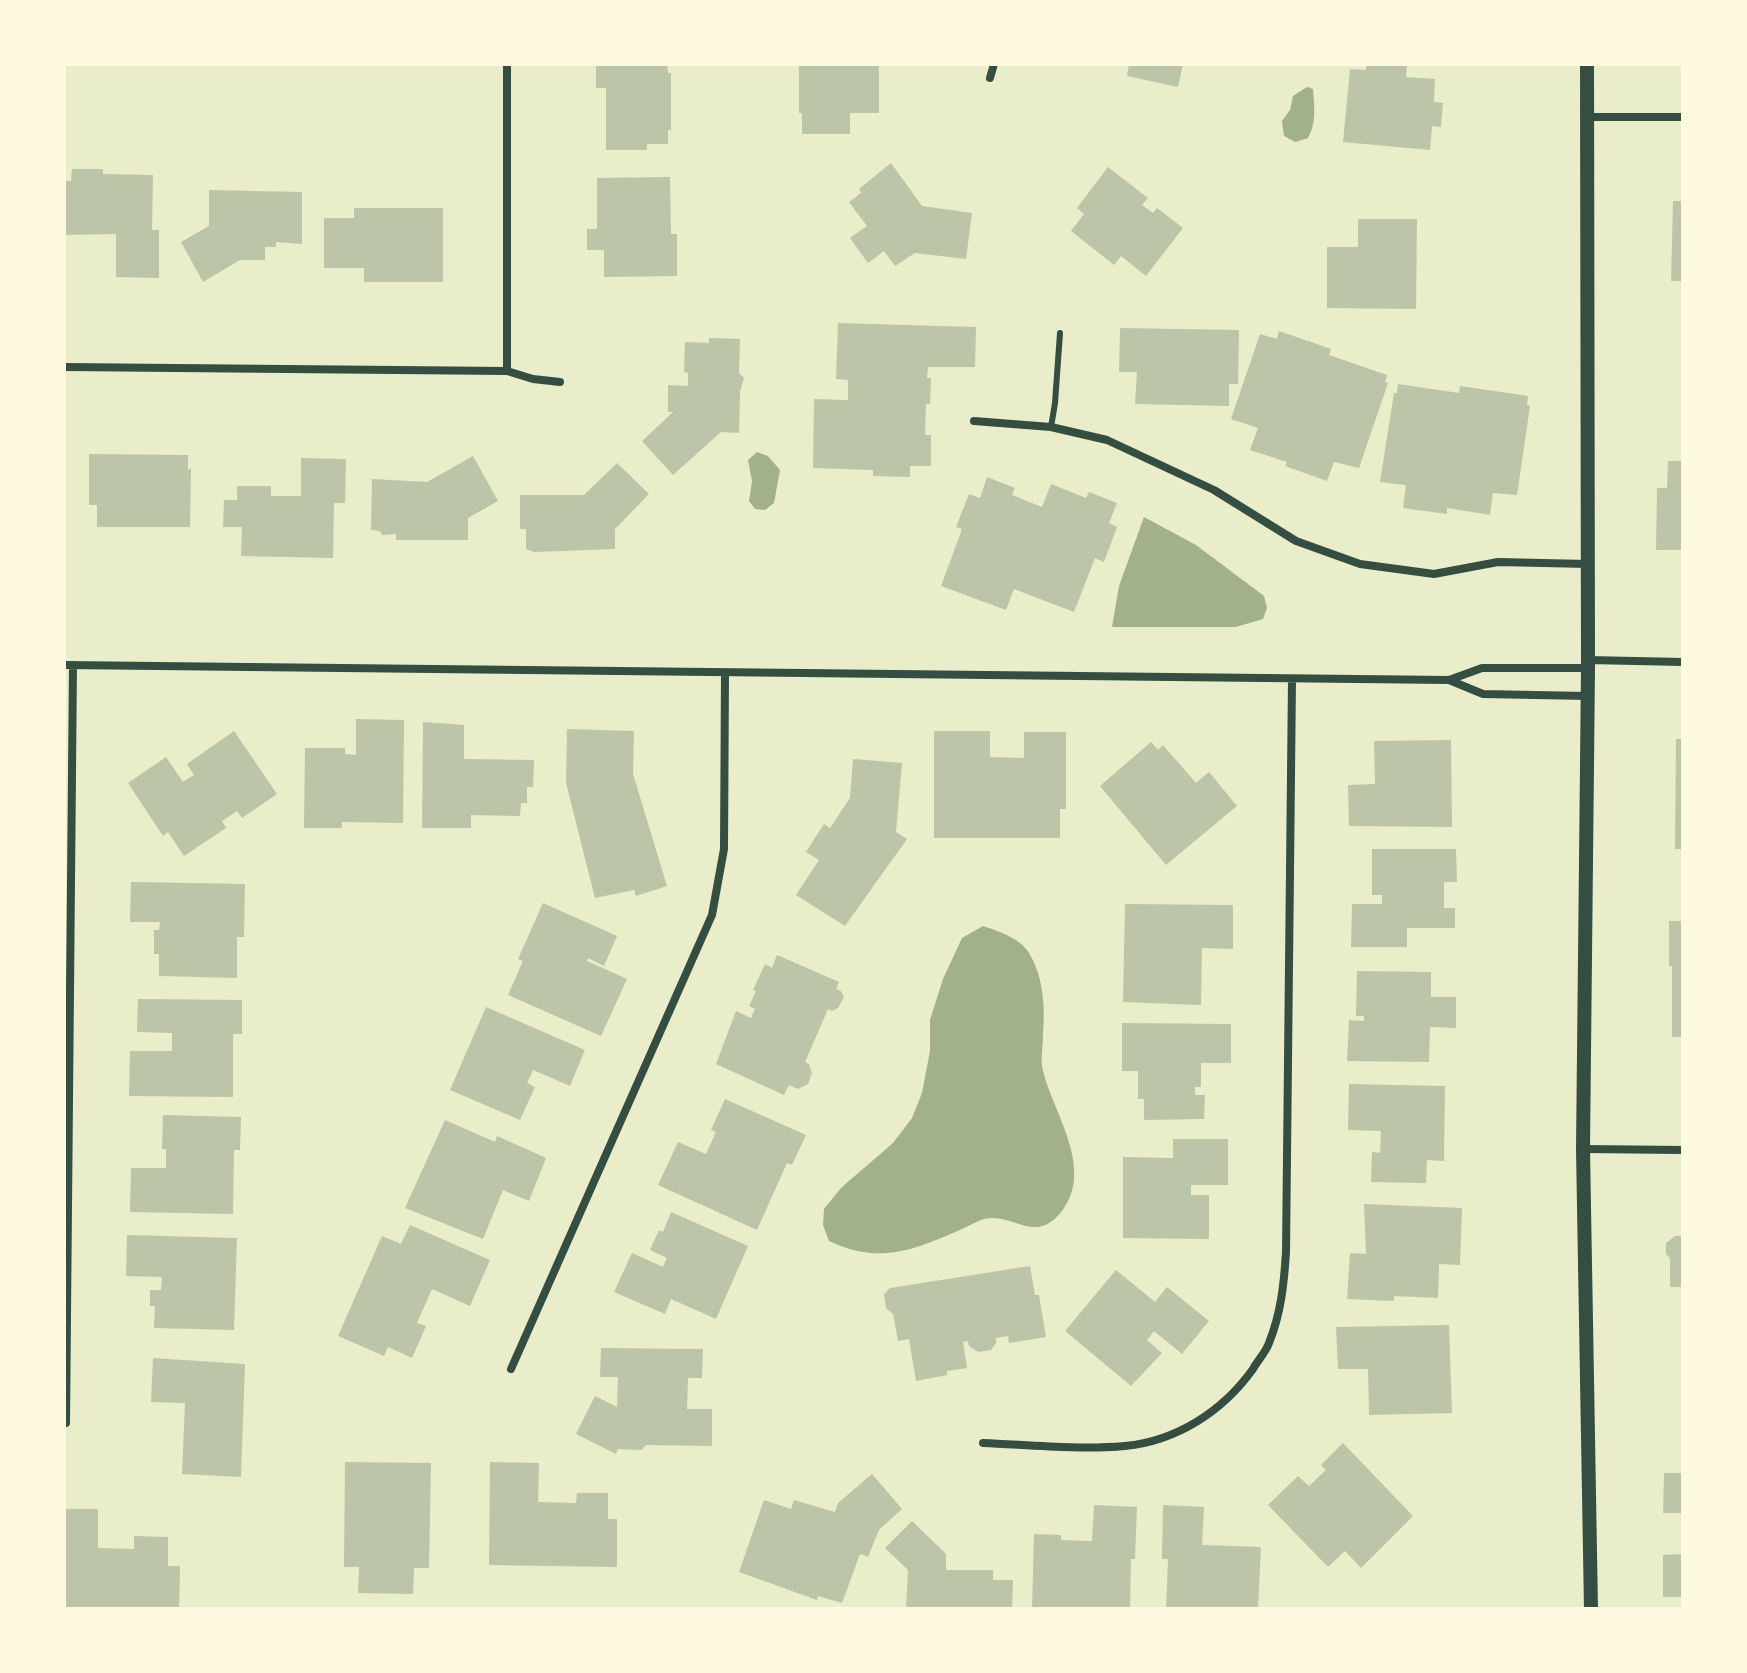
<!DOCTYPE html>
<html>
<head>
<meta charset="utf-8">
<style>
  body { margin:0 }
  #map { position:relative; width:1747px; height:1673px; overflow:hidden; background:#e9edc9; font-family:Jost,sans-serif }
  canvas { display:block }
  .frame { position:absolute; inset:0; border:66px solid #fefae0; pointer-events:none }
</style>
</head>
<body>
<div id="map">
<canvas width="1747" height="1673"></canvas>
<div class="frame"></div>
</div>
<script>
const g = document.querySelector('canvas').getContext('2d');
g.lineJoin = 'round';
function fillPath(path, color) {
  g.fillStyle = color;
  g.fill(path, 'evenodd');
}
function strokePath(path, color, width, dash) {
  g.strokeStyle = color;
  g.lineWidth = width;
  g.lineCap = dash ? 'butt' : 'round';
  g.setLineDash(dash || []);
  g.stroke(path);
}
fillPath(new Path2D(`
  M1307 87 1313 89C1314 105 1317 123 1308 138L1295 142 1284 136 1282 121 1290 110 1293 96Z
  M757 452 768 456 780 470 774 503 765 510 755 509 749 501 752 481 748 460Z
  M1144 517 1196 545 1264 596 1267 608 1263 619 1236 627H1112L1119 586Z
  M983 926C998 931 1020 938 1029 953 1044 978 1045 1007 1043 1035 1043 1045 1041 1056 1042 1066 1050 1109 1096 1167 1062 1211 1034 1246 1015 1212 984 1219 977 1221 969 1226 962 1229 914 1250 879 1265 829 1241L823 1225 824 1209 842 1187 893 1143 912 1118 922 1093 930 1051V1020L943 979 962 938Z`), '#a3b18a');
fillPath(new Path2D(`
  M596 64H667L668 73H671V130H668V144H647V150H606V88H596Z
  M799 64H879V113H850V134H802V113H799Z
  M1129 64H1183L1178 87 1127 76Z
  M1366 64H1407L1406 77 1435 79 1434 102 1443 103 1441 127 1432 126 1430 150 1343 142 1350 69 1366 70Z
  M891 163 922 206 972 213 966 259 915 253 895 266 884 251 868 263 850 238 867 226 849 202 861 193 859 189Z
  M1108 167 1148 198 1142 205 1153 213 1157 208 1183 228 1146 276 1121 256 1114 265 1071 231 1084 214 1077 208Z
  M72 169H103V174L153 175 152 230H159V278L116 277V234L64 235V181H71Z
  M670 177 671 234H677V276L604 277V250H587V229H597V178Z
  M209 190 302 192V244L276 242V247H265V260H240L203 282 181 242 209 226Z
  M1673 201H1683V281H1671Z
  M354 208H443V282H364V268H324V218H354Z
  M1358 219H1417L1416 309 1327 308V247H1358Z
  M838 323 976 327 975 367H928L927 378H931L930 404H926L925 435H931V466H910V477L873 476V470L813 468 814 399 848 400V380L836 379Z
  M1120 328 1239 330 1238 384H1229V406L1135 404 1137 372H1119Z
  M1279 331 1331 349 1329 355 1387 375 1385 382 1388 383 1359 468 1334 462 1327 481 1285 466 1287 462 1250 450 1258 428 1231 419 1260 334 1277 339Z
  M709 338 740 339 739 373 744 378 740 392 739 433 721 432 673 475 642 441 673 412H668V385L688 386V373L684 372 685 342 709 343Z
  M1398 384 1459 393 1460 386 1528 396 1527 405 1530 406 1517 495 1493 493 1490 515 1447 508V514L1403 508 1406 485 1380 482 1394 393H1397Z
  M89 454 188 455V470L191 468 190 527H97V505H89Z
  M473 456 498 501 468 518V540H396V534L382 535 380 531 371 530 372 479 427 482Z
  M301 458 346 459 345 503H334L333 558 241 556 242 527H223L224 500H237V486H271V496H301Z
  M1668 461H1683V550H1656L1657 488H1667Z
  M617 463 649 494 615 529V549L534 552 526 549V529H520V495H584Z
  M987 477 1015 488 1012 495 1042 507 1051 484 1086 498 1089 492 1117 503 1109 523 1117 527 1104 562 1095 558 1074 612 1014 589 1006 610 941 586 962 529 956 527 969 494 980 498Z
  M356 719 404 720 403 823 342 822V828H304L305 748H345V754L356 755Z
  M423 722 464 725V759L534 760 533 787H527V803H521L520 816 471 815V828H422Z
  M567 729 634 731 633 774 667 886 636 896 634 890 595 898 566 783Z
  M234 731 277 794 242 818 237 811 222 821 226 828 184 856 168 832 163 836 128 783 166 757 183 782 194 775 187 764Z
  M934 731H990V757L1024 758V732H1066V809H1060V838H934Z
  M1676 739H1683V849H1675Z
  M1451 740 1452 827 1349 826 1348 785 1375 784 1374 741Z
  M1151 742 1158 750 1163 745 1196 783 1209 772 1237 806 1166 865 1100 786Z
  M853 759 902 763 896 832 907 839 845 926 796 895 819 860 806 852 824 824 830 828 850 798Z
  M1372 849H1456L1457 882H1444V908H1455V928H1407V947H1351L1352 904H1382V895H1372Z
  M131 882 245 884 244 937H237V978L159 976V954H154V930H159L160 922H130Z
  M543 903 617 936 604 966 588 958 587 961 627 979 601 1036 508 995 523 961 518 959Z
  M1125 904 1233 905V949L1202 948 1201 1005 1123 1002Z
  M1669 921H1683V1037H1672V966H1669Z
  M777 955 839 982 836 989 841 991 844 997 838 1008 832 1011 828 1009 805 1062 809 1064 812 1073 808 1084 798 1089 789 1085 784 1095 716 1064 736 1011 751 1018 755 1009 749 1006 756 991 753 990 765 964 772 968Z
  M1357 971 1431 972V997H1456V1028L1430 1027 1429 1062 1347 1061 1349 1020 1364 1021V1016H1356Z
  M138 999 242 1000V1034H233V1097L129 1096 130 1051H172V1033L137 1032Z
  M486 1007 585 1050 570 1086 533 1070 527 1083 535 1087 520 1120 450 1090Z
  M1122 1023 1231 1024V1063H1201V1087H1195V1095H1205L1204 1119 1144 1120V1099H1138V1071H1122Z
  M1349 1084 1445 1086 1444 1161 1427 1160 1426 1183 1371 1182 1372 1152 1380 1153 1381 1131 1348 1130Z
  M725 1099 806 1135 792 1165 787 1163 757 1230 658 1185 678 1142 706 1154 716 1132 711 1130Z
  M163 1115 241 1117 240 1150H234L233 1214 130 1212 131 1168H166V1149H162Z
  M445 1120 495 1142 497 1136 546 1158 529 1201 503 1190 483 1239 405 1208Z
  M1173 1139H1228V1185H1191V1195H1209V1239L1123 1238V1157L1173 1158Z
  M1364 1204 1462 1208 1460 1265 1439 1264 1438 1298 1394 1296V1301L1347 1299 1350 1253 1366 1254Z
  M671 1212 748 1246 716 1319 671 1299 665 1314 614 1292 632 1253 663 1267 667 1258 650 1250 659 1230 663 1232Z
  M410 1225 490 1260 470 1306 432 1289 417 1323 426 1326 412 1358 388 1347 384 1356 338 1336 382 1236 401 1244Z
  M127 1235 237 1238 234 1330 154 1328 155 1306H150V1290H161L162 1277 126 1276Z
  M1675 1236H1683V1287H1670V1258L1666 1254V1243Z
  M1030 1266 1035 1295H1039L1046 1337 1009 1343 1008 1336 996 1338V1343L991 1350 978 1352 969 1346 968 1341 963 1342 967 1368 947 1371V1375L916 1381 909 1339 898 1341 893 1314 886 1308 884 1294 890 1288Z
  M1116 1270 1155 1302 1167 1287 1209 1321 1182 1354 1154 1331 1147 1340 1162 1353 1131 1386 1065 1331Z
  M1449 1325 1452 1413 1369 1415 1368 1369H1338L1336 1327Z
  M601 1348 703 1349 702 1378H688L687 1409H712V1446L646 1445 641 1450 618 1449 616 1454 576 1434 595 1396 617 1407 618 1377H600Z
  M153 1358 245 1364 241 1477 182 1474 185 1403 151 1402Z
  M1343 1443 1413 1516 1361 1568 1345 1551 1328 1567 1268 1505 1298 1476 1309 1486 1326 1470 1321 1465Z
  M345 1462 431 1463 429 1568H414L413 1594 358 1593 359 1567H344Z
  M490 1462 539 1463 538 1502 576 1503 577 1493H608V1519H617V1567L489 1565Z
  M1664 1473H1683V1513H1663Z
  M872 1474 902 1509 879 1530 868 1557 860 1554 842 1603 818 1596 817 1600 739 1572 764 1500 791 1509 794 1500 835 1512 838 1503Z
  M1094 1505 1137 1507 1135 1559H1131L1130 1609H1032L1034 1534 1061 1535V1540L1092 1541Z
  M1163 1505 1204 1507 1202 1545 1261 1547 1258 1609H1166L1168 1559H1162Z
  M64 1509H98V1548L134 1549V1536L168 1537V1566H180L179 1609H64Z
  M912 1521 946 1554V1570H993V1580H1013L1012 1609H906L908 1570 885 1548Z
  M1683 1554V1597H1663V1555Z`), '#bcc5a7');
strokePath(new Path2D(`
  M1051 427 1055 403 1060 333`), '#344e41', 6);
strokePath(new Path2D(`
  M507 64V371
  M990 78 994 64
  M1587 117H1683
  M64 367 507 371 533 379 560 382
  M974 421 1051 427 1107 440 1214 490 1296 541 1360 564 1434 574 1498 562 1588 564
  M1588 660 1683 662
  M64 665 1449 680 1482 668H1588
  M1449 680 1483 694 1587 696
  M1583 1149 1683 1150
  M511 1369 712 915 724 849 725 673
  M66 1423 73 665
  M983 1443C1030 1445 1078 1450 1125 1446 1177 1441 1223 1411 1253 1369 1258 1360 1266 1352 1269 1343 1281 1313 1284 1284 1286 1252L1292 679`), '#344e41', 8);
strokePath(new Path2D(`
  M1587 64 1588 668 1583 1149 1591 1609`), '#344e41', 14);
</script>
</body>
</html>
